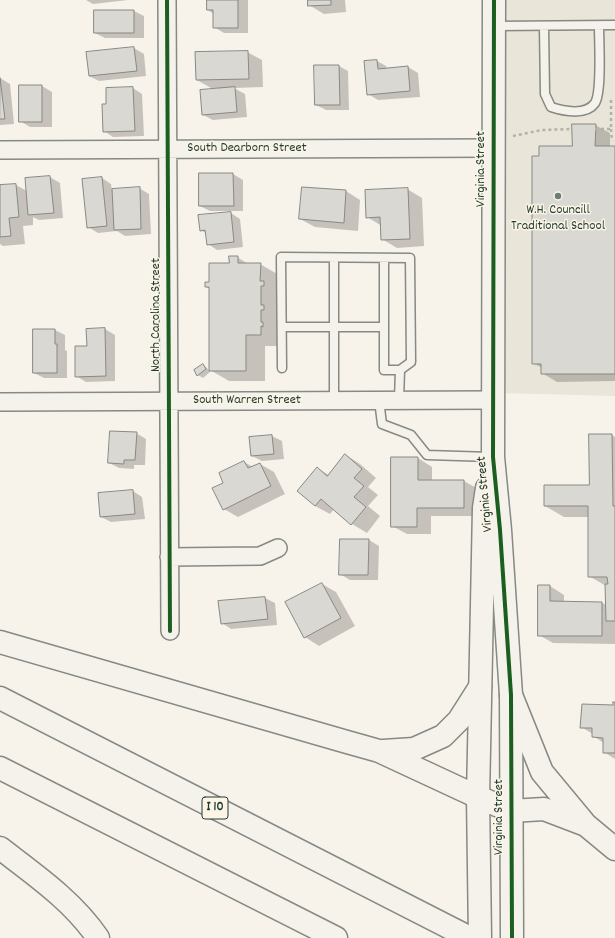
<!DOCTYPE html>
<html>
<head>
<meta charset="utf-8">
<style>
  body { margin:0 }
  canvas { display:block; background:#f7f3ea }
</style>
</head>
<body>
<canvas width="615" height="938"></canvas>
<script>
const g = document.querySelector('canvas').getContext('2d');
g.lineJoin = 'round';
function fillPath(path, color) {
  g.fillStyle = color;
  g.fill(path, 'evenodd');
}
function strokePath(path, color, width, dash) {
  g.strokeStyle = color;
  g.lineWidth = width;
  g.lineCap = dash ? 'butt' : 'round';
  g.setLineDash(dash || []);
  g.stroke(path);
}
function drawText(font, color, halo, rows, align = 'center') {
  g.font = font + ' Dekko,sans-serif';
  g.lineWidth = 3;
  g.setLineDash([]);
  g.textBaseline = 'middle';
  g.strokeStyle = halo;
  g.fillStyle = color;
  for (const [text, x, y, turn = 0] of rows) {
    g.save();
    g.translate(x, y);
    g.rotate((+turn || 0) * Math.PI / 180);
    g.textAlign = isNaN(turn) ? turn : align;
    if (halo) g.strokeText(text, 0, 0);
    g.fillText(text, 0, 0);
    g.restore();
  }
}
fillPath(new Path2D(`
  M502 0H615V396L499 393Z`), '#e9e5d9');
fillPath(new Path2D(`
  M86 0H128L93 4Z
  M208 0H248V33H224L214 27V14L208 10Z
  M309 0H345L346 12 324 14 309 5Z
  M134 11 144 16V38H105L95 33Z
  M134 48 144 54 146 76 99 81 89 76 87 53Z
  M247 52 262 60 263 87 234 88 245 94 247 117 213 120 203 115 219 88H211L197 80Z
  M377 61 386 66 387 69 408 67 418 73 420 97 378 100 368 94Z
  M339 66 348 71 349 110H326L316 105Z
  M0 78 10 84 14 124 0 125Z
  M20 86H42L52 92V127H30L20 121Z
  M133 88 142 94 144 136 113 137 104 131Z
  M595 125 610 133V147H615V381L557 382 542 373V368L533 363 540 157 573 147Z
  M233 174 243 180V211H210L200 206Z
  M50 177 60 183 63 218 39 220 33 217V225L23 226 25 244 3 246 0 244V186L16 185 27 191 26 179Z
  M102 178 111 184 112 190 139 188 149 194 151 234 125 236 117 231 98 233 88 227Z
  M407 189 422 198 424 246 397 248 382 239V226L367 217Z
  M346 191 360 200 358 231 315 227 300 219Z
  M231 213 240 219 243 247 217 250 208 244 206 233 200 230Z
  M237 257 248 264H260L279 275V346H265V381H229L210 370V289L206 287Z
  M105 329 115 335V381L86 382 76 376 88 347Z
  M34 330H55L65 335V350L67 351V378H44L34 373Z
  M203 365 207 368 210 372 203 378 198 375Z
  M136 433 146 439 145 465H134V469L119 468 109 463Z
  M590 435H612L615 437V644L553 643 539 635 550 586 564 595V602L602 603 607 605 606 586 589 576V517H564L545 506 590 486Z
  M272 436 282 441 284 459 262 461 252 456Z
  M346 455 360 464 376 478 368 487 378 495 368 506 380 516 367 533 352 524 334 509 330 514 315 506 317 468 329 475Z
  M418 458 432 467V481H464L478 489V516H431V534H407L392 526Z
  M244 462 253 467 260 464 274 472 285 494 238 517 224 509 225 483Z
  M133 491 142 497 145 519 111 522 101 517Z
  M369 540 379 546 378 580H350L340 574Z
  M322 584 336 592 355 626 319 646 305 637Z
  M265 598 275 603 277 625 231 629 222 623 219 602Z
  M615 703V759L604 752V743L593 736V734L581 727 614 706Z`), '#0003');
const building = new Path2D(`
  M207 0H238V28H213V10H207Z
  M308 0H331V5L308 6Z
  M94 10H134V33H94Z
  M134 47 137 71 89 76 86 52Z
  M248 51 249 79 196 80 195 52Z
  M377 60 378 69 408 66 410 91 367 95 364 61Z
  M314 65H339L340 105H315Z
  M0 78 5 119H0Z
  M19 85H42V122H19Z
  M133 87 135 131 103 132 102 104H106V88Z
  M235 87 237 112 202 115 200 90Z
  M572 124H596L595 146H615V374H541V364H532V156H539V146H572Z
  M199 173H233L234 206H199Z
  M50 176 54 213 28 215 25 178Z
  M102 177 107 226 87 228 82 179Z
  M16 184 19 217 9 218 11 236 0 237V185Z
  M140 187 141 229 114 230 112 189Z
  M302 187 346 190 344 223 299 219Z
  M408 188 410 239 381 240 380 217 366 218 365 190Z
  M231 212 234 242 207 245 205 230 200 231 198 215Z
  M229 256H238V263H261L260 281H264V286H261V305H264V310H261V322H263V327L261 326V335H246V371H209V287H205V282H209V263H229Z
  M105 328 106 376 75 377V346H87L86 329Z
  M33 329H55V344H57V373H33Z
  M203 364 206 369 197 376 194 370Z
  M110 431 137 432 135 460H124V464L108 463Z
  M589 434H612L613 506H615V621H606L605 584H608L607 577H588V506H544V485H589Z
  M272 435 274 454 251 456 249 437Z
  M345 454 362 469 354 478 364 486 354 497 366 507 351 525 321 499 315 506 297 491 317 467 327 476Z
  M391 457H418V480H464V508H417V527H391Z
  M244 461 248 468 260 463 271 486 223 510 212 488 223 483 219 473Z
  M133 490 135 514 100 517 98 493Z
  M340 539H369L368 575H339Z
  M322 583 341 618 304 638 285 602Z
  M538 585H550V601L602 602V636H538Z
  M265 597 268 619 221 624 218 601Z
  M613 702H615V753H603V738L592 737V728H580L582 704 613 705Z`);
fillPath(building, '#dad8d2');
strokePath(building, '#868984', 1);
const lane = new Path2D(`
  M494 26 615 25
  M544 26 545 94 551 107C563 111 586 116 595 103 602 92 599 41 599 26
  M334 258V401
  M282 327H384
  M282 368 281 257 410 258 411 362 400 370H384V258
  M379 400 382 424 411 435 427 455 491 457
  M399 400 400 370`);
const street = new Path2D(`
  M167 0 170 631
  M0 150 493 148
  M0 402 494 400
  M169 557 260 556 278 548`);
const secondary = new Path2D(`
  M494 0 493 457 500 530 511 695 512 938
  M480 938 478 797 484 508 487 488`);
const highway = new Path2D(`
  M0 642 347 742 379 751 478 797 511 811 544 809 586 825
  M511 695 542 772 586 825 615 849
  M0 698 470 938
  M383 751 414 749 443 736 459 720 480 687
  M0 768 336 938
  M0 848C35 875 73 901 98 938`);
strokePath(lane, '#868984', 11);
strokePath(street, '#868984', 20);
strokePath(secondary, '#868984', 25);
strokePath(highway, '#868984', 25);
strokePath(new Path2D(`
  M595 129H611V99
  M611 129 612 141
  M513 136 542 130 572 129`), '#b0b2ad', 2.5, [3, 3]);
strokePath(lane, '#f5f2ec', 8);
strokePath(street, '#f5f2ec', 17);
strokePath(secondary, '#f5f2ec', 22);
strokePath(highway, '#f5f2ec', 22);
strokePath(new Path2D(`
  M167 0 170 631
  M494 0 493 457 500 530 511 695 512 938`), '#1b5e20', 4);
for (const [x, y, r, color] of [
  [558,196,4,"#6b7d74"]
]) {
  const dot = new Path2D();
  dot.arc(x, y, r, 0, 2 * Math.PI);
  g.fillStyle = color;
  g.fill(dot);
  strokePath(dot, '#fcf5e5', 1.5);
}
for (const [x, y, w] of [
  [215,808,26]
]) {
  const box = new Path2D();
  box.roundRect(x - w / 2, y - 11, w, 22, 3);
  g.fillStyle = '#fcf5e5';
  g.fill(box);
  strokePath(box, '#1f3d34', 1);
}
drawText('bold 13px', '#1f3d34', null, [
  ["I 10",215,808]
]);
drawText('14px', '#1f3d34', '#fcf5e5', [
  ["South Dearborn Street",247,149],
  ["Virginia Street",482,169,-90],
  ["North Carolina Street",157,315,-90],
  ["South Warren Street",247,401],
  ["Virginia Street",486,494,-95],
  ["Virginia Street",500,817,-90]
]);
drawText('14px', '#1f3d34', '#fcf5e5', [
  ["W.H. Councill",558,211],
  ["Traditional School",558,227]
]);
</script>
</body>
</html>
